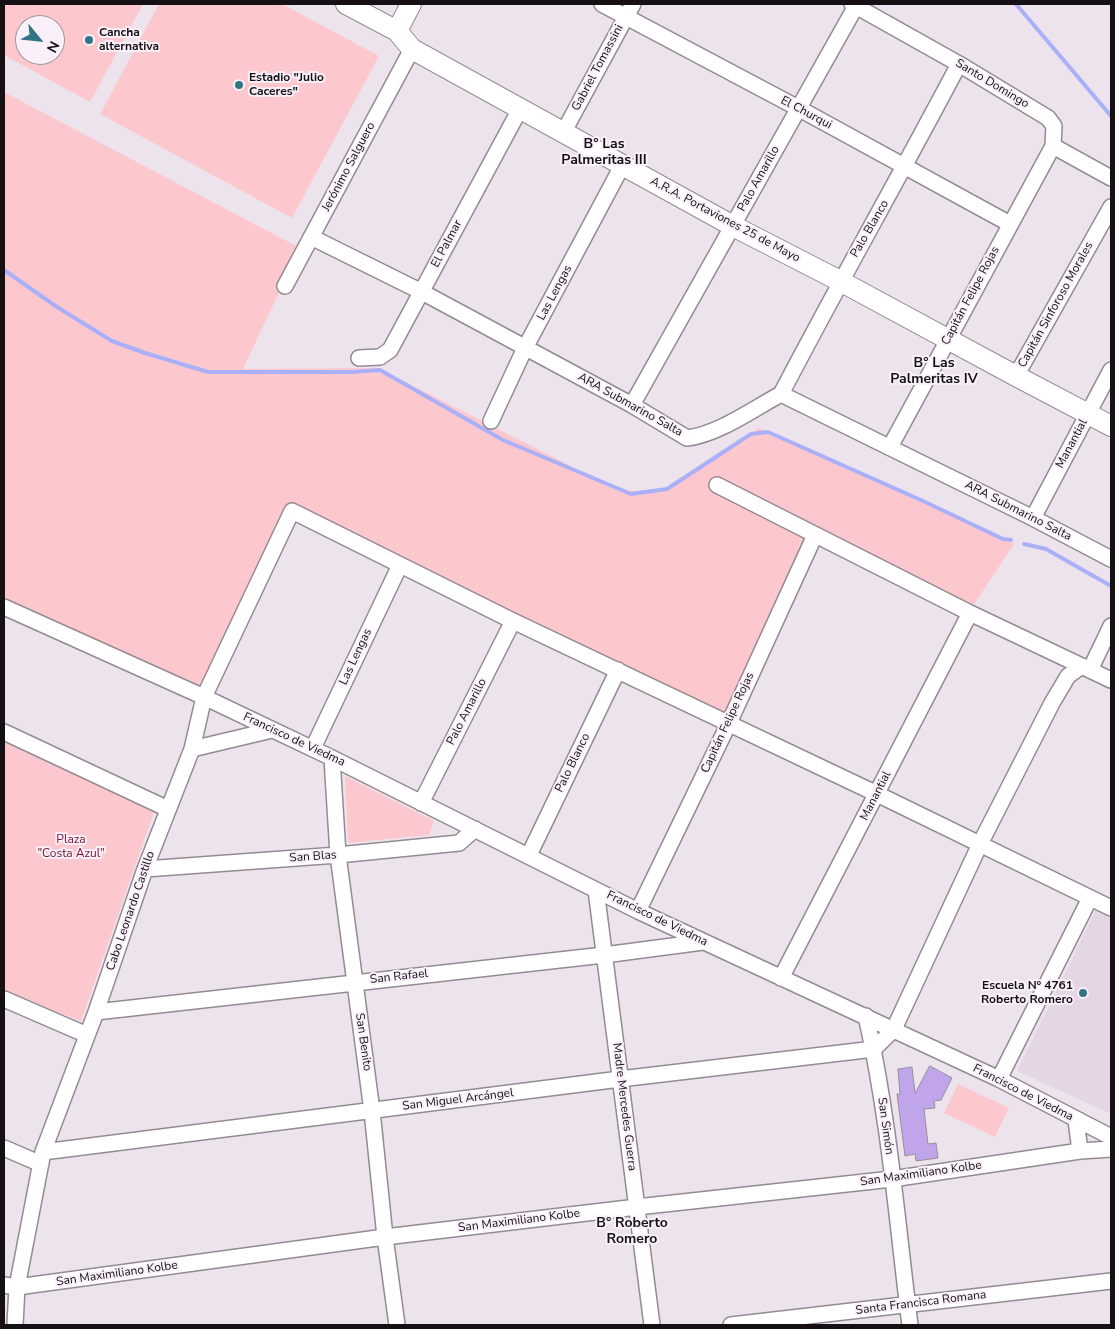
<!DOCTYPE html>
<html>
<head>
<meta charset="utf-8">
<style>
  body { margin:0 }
  #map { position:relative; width:1115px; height:1329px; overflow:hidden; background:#ede3ed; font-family:"Nunito Sans",sans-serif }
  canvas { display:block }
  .frame { position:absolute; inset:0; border:5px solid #141014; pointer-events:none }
  .north { position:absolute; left:15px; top:15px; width:50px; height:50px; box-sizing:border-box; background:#faf0fa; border:1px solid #9e969e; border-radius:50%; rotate:118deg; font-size:14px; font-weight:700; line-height:20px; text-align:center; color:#141014 }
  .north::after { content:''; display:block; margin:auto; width:18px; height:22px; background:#307583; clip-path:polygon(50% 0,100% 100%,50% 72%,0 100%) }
</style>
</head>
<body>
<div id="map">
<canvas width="1115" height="1329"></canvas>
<div class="frame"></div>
<div class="north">N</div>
</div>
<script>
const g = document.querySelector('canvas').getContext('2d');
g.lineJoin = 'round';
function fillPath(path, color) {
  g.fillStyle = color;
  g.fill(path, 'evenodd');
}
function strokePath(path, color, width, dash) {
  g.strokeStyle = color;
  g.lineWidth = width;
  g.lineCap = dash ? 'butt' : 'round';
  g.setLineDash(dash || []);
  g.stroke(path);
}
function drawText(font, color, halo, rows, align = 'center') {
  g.font = font + ' "Nunito Sans",sans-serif';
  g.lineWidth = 4;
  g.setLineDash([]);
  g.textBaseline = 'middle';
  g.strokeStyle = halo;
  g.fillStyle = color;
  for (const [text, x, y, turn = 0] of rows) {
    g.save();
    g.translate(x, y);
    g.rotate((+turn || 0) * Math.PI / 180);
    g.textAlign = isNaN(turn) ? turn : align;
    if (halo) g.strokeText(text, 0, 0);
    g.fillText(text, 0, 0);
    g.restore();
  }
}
fillPath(new Path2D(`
  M1097 908 1111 915V1114L1017 1071Z`), '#e5d6e5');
fillPath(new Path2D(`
  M4 4H143L90 102 4 55ZM25 25H55V55H25Z
  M159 4H282L379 56 292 218 100 114Z
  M4 92 300 248 243 369 378 368 620 491 667 490 759 428 1014 544 969 612 815 534 727 718 292 510 204 696 4 605Z
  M4 742 154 812 81 1021 4 992Z
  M345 776 434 821 429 835 348 843Z
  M958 1084 1009 1108 995 1137 944 1113Z`), '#fcc8ce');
strokePath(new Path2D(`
  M1016 4 1111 116
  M4 270 57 307 112 341 145 353 208 372H352L380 370 503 440 631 494 667 489 751 434 768 432 923 501 1003 539 1011 540
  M1024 544 1046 549 1111 586`), '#aab0f7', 4);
const building = new Path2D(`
  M930 1066 952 1078 941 1100 934 1101 935 1108 924 1109 928 1144 936 1143 938 1158 916 1161 915 1154 905 1156 897 1094H900L898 1069 912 1067 915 1093Z`);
fillPath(building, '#c1a5ea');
strokePath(building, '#938f99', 1);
const street = new Path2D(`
  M602 4 798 108 1010 224
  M852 4 959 64 1048 118 1054 126 1053 146 890 447
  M563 133 633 4
  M1053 146 1111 178
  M311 237 422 292 632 405 687 438C717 435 755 408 781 394L1033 518 1111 559
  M285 286 412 49
  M359 358 380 357 390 350 520 109
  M1016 376 1111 207
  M781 394C839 283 901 174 959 64
  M632 405 856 6
  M491 421 525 348 622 166
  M717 485 970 613 1111 680
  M1033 518 1111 370
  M4 607 204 697 332 758 638 911 999 1079 1111 1137
  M1090 670 1111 626
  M4 732 168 809
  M313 748 400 565
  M192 749 272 730
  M332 758 338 855 372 1111 385 1237 397 1325
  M421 803 513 621
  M529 855 618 670
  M145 869 338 855 459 843 475 829
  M596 890 652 1325
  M638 911 729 723 815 535
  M781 978 970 613
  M4 999 87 1035
  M96 1012 604 955 703 942
  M866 1016C889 1117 897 1222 910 1325
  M999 1079 1090 898
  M1076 1120 1080 1151
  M4 1148 41 1164
  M43 1152 620 1079 874 1049 894 1029 980 844 1052 703 1068 676 1082 666
  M4 1285 17 1287 385 1237 637 1207 892 1179 1080 1151 1111 1149
  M15 1325 17 1287 43 1152 96 1012 145 869 192 749 204 697 292 511 513 621 877 794 1111 908
  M731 1325 1111 1281`);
const secondary = new Path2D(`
  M346 4 397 31 412 49 733 226 840 281 1016 376 1111 426
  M397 31 411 4`);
strokePath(street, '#938b93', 18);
strokePath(secondary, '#938b93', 22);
strokePath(street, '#fff', 15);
strokePath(secondary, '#fff', 20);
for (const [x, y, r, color] of [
  [89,40,5,"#307583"],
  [239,85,5,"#307583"],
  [1083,993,5,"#307583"]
]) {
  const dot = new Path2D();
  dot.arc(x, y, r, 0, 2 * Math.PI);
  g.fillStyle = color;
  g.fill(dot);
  strokePath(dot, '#faf0fa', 2);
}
drawText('bold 12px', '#141014', '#faf0fa', [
  ["Cancha",99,33],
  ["alternativa",99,47],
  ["Estadio \"Julio",249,78],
  ["Caceres\"",249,92],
  ["Escuela Nº 4761",1073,986,"right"],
  ["Roberto Romero",1073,1000,"right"]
], 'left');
drawText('12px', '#141014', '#faf0fa', [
  ["Gabriel Tomassini",598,68,-62],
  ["Santo Domingo",992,84,31],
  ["El Churqui",806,113,28],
  ["Jerónimo Salguero",349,167,-62],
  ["Palo Amarillo",759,179,-61],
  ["A.R.A. Portaviones 25 de Mayo",725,220,28],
  ["Palo Blanco",870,229,-60],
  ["El Palmar",447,244,-62],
  ["Las Lengas",555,293,-62],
  ["Capitán Felipe Rojas",971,296,-62],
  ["Capitán Sinforoso Morales",1056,305,-61],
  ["ARA Submarino Salta",630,405,29],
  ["Manantial",1072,444,-62],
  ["ARA Submarino Salta",1018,511,27],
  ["Las Lengas",356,657,-65],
  ["Palo Amarillo",467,712,-63],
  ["Capitán Felipe Rojas",728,723,-65],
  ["Francisco de Viedma",294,740,25],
  ["Palo Blanco",573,763,-64],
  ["Manantial",876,796,-63],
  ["San Blas",313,857,-4],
  ["Cabo Leonardo Castillo",131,911,-71],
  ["Francisco de Viedma",657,919,26],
  ["San Rafael",399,977,-6],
  ["San Benito",363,1042,82],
  ["Francisco de Viedma",1023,1093,27],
  ["San Miguel Arcángel",458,1100,-7],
  ["Madre Mercedes Guerra",624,1107,83],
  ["San Simón",885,1126,82],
  ["San Maximiliano Kolbe",921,1174,-8],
  ["San Maximiliano Kolbe",519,1221,-7],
  ["San Maximiliano Kolbe",117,1274,-8],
  ["Santa Francisca Romana",921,1303,-7]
]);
drawText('12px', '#75142f', '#faf0fa', [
  ["Plaza",71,840],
  ["\"Costa Azul\"",71,854]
]);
drawText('bold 14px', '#141014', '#faf0fa', [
  ["B° Las",604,145],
  ["Palmeritas III",604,161],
  ["B° Las",934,364],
  ["Palmeritas IV",934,380],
  ["B° Roberto",632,1224],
  ["Romero",632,1240]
]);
</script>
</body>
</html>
